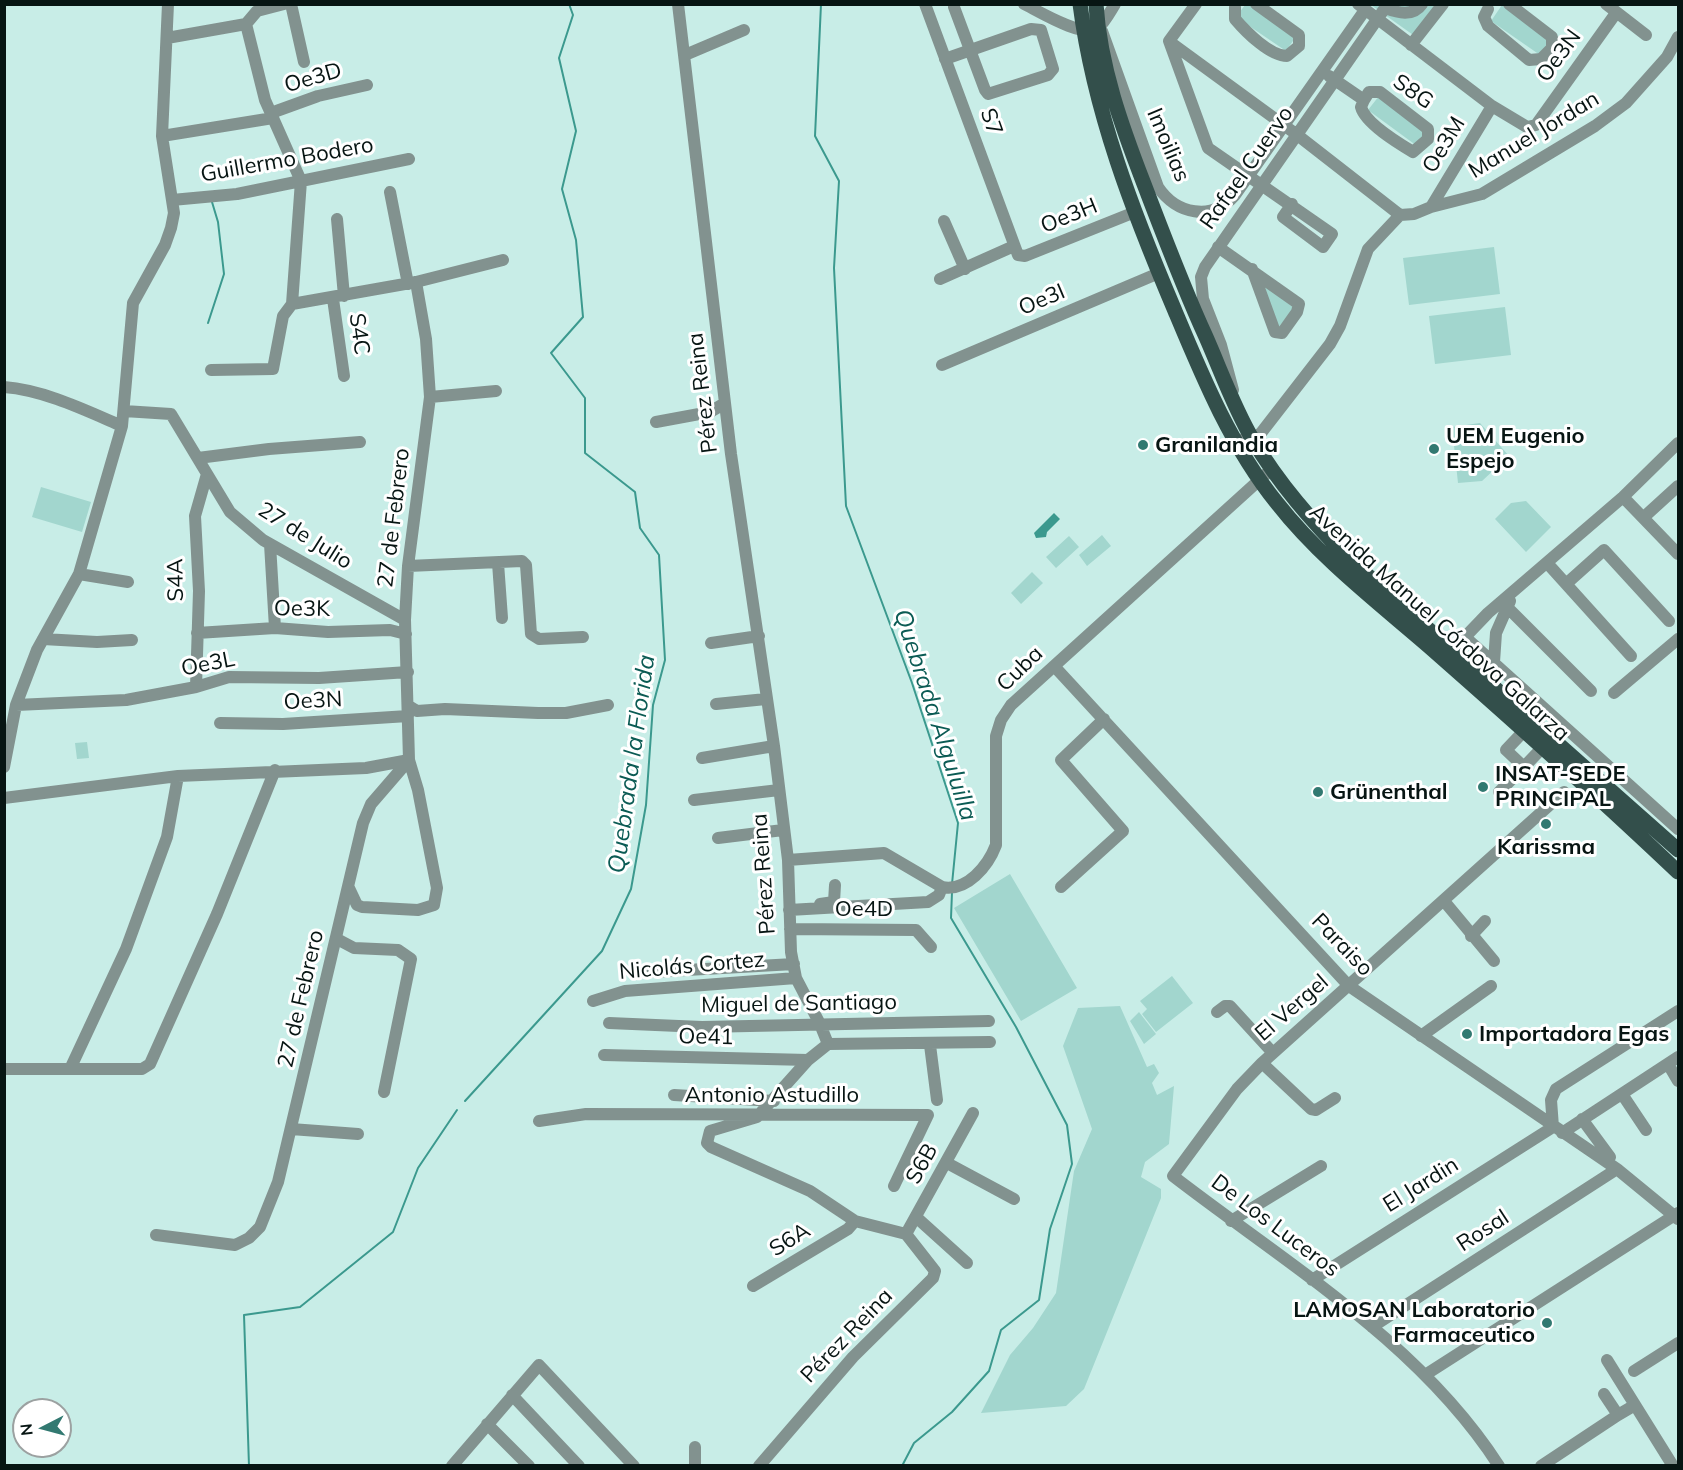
<!DOCTYPE html>
<html>
<head>
<meta charset="utf-8">
<style>
  body { margin:0 }
  #map { position:relative; width:1683px; height:1470px; overflow:hidden; background:#c8ede7; font-family:Mulish,sans-serif }
  canvas { display:block }
  .frame { position:absolute; inset:0; border:6px solid #071513; pointer-events:none }
  .north { position:absolute; left:12px; top:1398px; width:60px; height:60px; box-sizing:border-box; background:#fff; border:2px solid #9ca1a1; border-radius:50%; rotate:264deg; font-size:16px; font-weight:700; line-height:24px; text-align:center; color:#071513 }
  .north::after { content:''; display:block; margin:auto; width:21px; height:27px; background:#327971; clip-path:polygon(50% 0,100% 100%,50% 72%,0 100%) }
</style>
</head>
<body>
<div id="map">
<canvas width="1683" height="1470"></canvas>
<div class="frame"></div>
<div class="north">N</div>
</div>
<script>
const g = document.querySelector('canvas').getContext('2d');
g.lineJoin = 'round';
function fillPath(path, color) {
  g.fillStyle = color;
  g.fill(path, 'evenodd');
}
function strokePath(path, color, width, dash) {
  g.strokeStyle = color;
  g.lineWidth = width;
  g.lineCap = dash ? 'butt' : 'round';
  g.setLineDash(dash || []);
  g.stroke(path);
}
function drawText(font, color, halo, rows, align = 'center') {
  g.font = font + ' Mulish,sans-serif';
  g.lineWidth = 6;
  g.setLineDash([]);
  g.textBaseline = 'middle';
  g.strokeStyle = halo;
  g.fillStyle = color;
  for (const [text, x, y, turn = 0] of rows) {
    g.save();
    g.translate(x, y);
    g.rotate((+turn || 0) * Math.PI / 180);
    g.textAlign = isNaN(turn) ? turn : align;
    if (halo) g.strokeText(text, 0, 0);
    g.fillText(text, 0, 0);
    g.restore();
  }
}
fillPath(new Path2D(`
  M1245 5H1251L1295 38 1286 51 1236 17Z
  M1371 5H1438L1416 37Z
  M1502 5 1550 41 1540 55 1491 21Z
  M1379 96 1427 131 1417 146 1368 110Z
  M1494 247 1500 294 1409 305 1403 258Z
  M1262 281 1294 308 1278 328Z
  M1505 307 1511 355 1435 364 1429 316Z
  M1480 423 1509 456 1482 481 1458 483 1452 427Z
  M41 487 91 502 82 532 32 517Z
  M1526 501 1551 527 1526 552 1495 519 1511 503Z
  M1102 535 1111 546 1087 566 1079 555Z
  M1069 536 1079 547 1056 568 1046 557Z
  M1032 572 1043 583 1021 604 1011 593Z
  M87 742 89 758 77 759 75 743Z
  M1010 874 1077 988 1021 1021 954 908Z
  M1172 976 1193 1003 1156 1032 1142 1014 1147 1009 1140 1001Z
  M1120 1006 1147 1067 1154 1064 1159 1073 1152 1083 1157 1095 1174 1086 1169 1144 1145 1162 1141 1177 1161 1189V1198L1084 1389 1066 1406 981 1413 1010 1355 1033 1328 1056 1293 1074 1171 1092 1129 1063 1046 1078 1008Z
  M1139 1012 1156 1034 1144 1044 1130 1021Z`), '#a2d6ce');
fillPath(new Path2D(`
  M1054 513 1060 519 1047 532 1046 537 1036 538 1034 533Z`), '#3b998e');
strokePath(new Path2D(`
  M821 4 815 136 839 181 834 268 846 506 912 683 958 823 952 884
  M208 323 224 274 218 222 212 202
  M465 1101 602 951 631 889 646 805 653 705 665 660 659 555 640 528 635 492 585 453V398L551 353 583 317 576 240 562 189 576 131 559 58 573 15 569 4
  M249 1466 244 1315 300 1307 393 1232 418 1168 457 1110
  M902 1466 914 1443 952 1412 989 1371 1001 1330 1039 1300 1050 1229 1072 1164 1067 1125 1016 1027 951 918 952 892`), '#3b998e', 2);
strokePath(new Path2D(`
  M291 4 304 62
  M678 4 731 454 774 746 788 860 791 952 796 978 820 1024 828 1044 808 1060 757 1117 710 1131 707 1143 711 1147 810 1191 855 1221 906 1234 935 1271 933 1278 853 1357 759 1466
  M925 4 1018 255 1025 256 1135 212
  M1024 4C1040 12 1084 39 1098 28 1105 22 1110 12 1115 4
  M1358 4 1492 106 1527 127 1536 125 1616 13
  M1606 4 1646 35
  M1235 7V19C1246 32 1270 56 1287 56L1299 46V35L1256 4
  M1488 9 1484 17 1488 26 1529 60 1541 59 1552 48V37L1509 4
  M246 24 265 100 301 181 292 304
  M1102 31 1158 187C1176 214 1212 222 1235 195L1365 10
  M167 38 246 24 257 11 284 4
  M1169 41 1208 148 1332 234 1323 247 1283 217 1292 204
  M1169 41 1196 4
  M1170 42 1296 134 1400 215
  M1411 45 1443 4
  M685 55 744 30
  M945 59 1031 29 1041 30 1053 69 1048 75 988 94 985 90 954 7
  M1329 76 1364 100 1369 92H1380L1428 129V139L1413 152C1398 143 1365 123 1361 107L1364 100
  M271 113 318 96 367 85
  M162 136 273 118
  M390 192 408 284
  M172 200 237 194 409 159
  M1431 207 1492 106
  M337 219 344 296
  M944 221 965 269
  M1218 247 1299 304 1297 312 1282 333 1275 332 1252 269
  M940 279 1014 246
  M333 299 344 376
  M292 304 416 282 503 260
  M942 365 1159 273
  M211 370 273 369 283 316 292 304
  M4 387C44 390 85 410 122 426
  M1233 390 1221 345 1203 299 1201 277 1205 267 1385 8C1398 13 1413 17 1422 4
  M430 397 496 391
  M124 411 171 414 230 512 263 540 405 620
  M656 422 710 412 725 403
  M1235 440 1252 439 1261 433 1330 344 1340 326 1368 249 1400 215 1414 214 1431 207 1482 194 1595 126 1626 103 1667 57 1678 37
  M198 458 269 449 360 442
  M1623 497 1678 554
  M1644 517 1678 486
  M270 544 275 628
  M498 563 502 618
  M1548 564 1631 656
  M408 566 522 561 526 565 531 634 539 639 583 637
  M79 574 128 582
  M1566 584 1604 550 1669 621
  M1507 607 1591 691
  M197 633 275 628 328 632 390 630 406 634
  M1465 637 1488 613 1623 497 1678 443
  M43 639 97 642 132 640
  M711 643 759 636
  M1452 651 1465 637 1678 829
  M1494 662 1496 633 1510 601
  M1054 666 1349 986 1617 1169 1678 1219
  M196 687 199 591 195 516 207 474
  M1614 693 1678 639
  M716 704 766 699
  M16 705 126 700 196 687 229 677 319 678 408 672
  M409 706 417 711 445 709 538 713H566L608 705
  M220 723 283 724 408 716
  M1524 731 1506 750 1524 767 1543 747
  M702 758 774 746
  M4 767 16 705 37 650 79 574 122 426 133 303 165 245 171 228 174 213 162 136 168 4
  M1499 792 1524 767
  M4 798 178 776 366 768 409 760 405 620 408 566 430 397 426 339 416 282
  M694 800 779 790
  M718 838 783 830
  M788 860 884 853 942 887C967 892 988 866 996 845V736L1001 720 1011 705 1266 474
  M1061 887 1123 831 1061 760 1104 719
  M349 888 357 905 362 907 418 910 434 905 437 888 418 790 409 760
  M1444 901 1494 961
  M820 904 834 902 835 885
  M789 910 928 902 939 895 942 887
  M790 929 916 930 931 947
  M1471 936 1485 921
  M337 939 354 948 398 950 411 959 384 1092
  M651 972 794 964
  M593 1001 625 991 796 978
  M1217 1012 1225 1006H1230L1273 1053
  M609 1023 702 1027 989 1021
  M1421 1036 1491 986
  M828 1044 990 1042
  M930 1045 937 1100
  M604 1055 808 1060
  M1262 1063 1311 1109 1316 1110 1335 1098
  M1668 1064 1678 1081
  M71 1067 126 949 167 837 178 776
  M4 1069H142L150 1064 217 914 275 770
  M1622 1094 1646 1130
  M674 1095 774 1101
  M1582 1119 1610 1157
  M539 1121 586 1114 928 1115 894 1186
  M291 1129 358 1134
  M1562 1133 1678 1057
  M947 1163 1014 1199
  M916 1217 967 1263
  M1231 1221 1321 1166
  M906 1234 973 1113
  M156 1235 235 1245 249 1238 260 1227 278 1182 363 823 371 804 409 760
  M1312 1280 1553 1127 1551 1100 1556 1089 1678 1011
  M753 1286 848 1229 855 1221
  M1372 1327 1617 1169
  M1607 1360 1673 1466
  M1634 1371 1678 1343
  M1425 1375 1678 1213
  M1604 1394 1618 1415 1635 1405
  M512 1395 579 1466
  M487 1424 529 1466
  M695 1447V1466
  M452 1466 539 1365 634 1466
  M1499 1466C1420 1343 1287 1264 1173 1176L1237 1089 1262 1063 1564 792
  M1541 1466 1618 1415`), '#82928f', 12);
strokePath(new Path2D(`
  M1080 4C1094 112 1133 212 1175 311 1203 378 1231 446 1277 503 1320 558 1379 603 1432 649 1515 722 1598 796 1678 872
  M1096 4C1100 67 1122 127 1144 184 1164 236 1183 287 1206 337 1221 371 1234 408 1253 440 1279 484 1312 521 1347 557L1678 850`), '#334f4b', 15);
for (const [x, y, r, color] of [
  [1143,445,6,"#327971"],
  [1434,449,6,"#327971"],
  [1483,787,6,"#327971"],
  [1318,792,6,"#327971"],
  [1546,824,6,"#327971"],
  [1467,1034,6,"#327971"],
  [1547,1323,6,"#327971"]
]) {
  const dot = new Path2D();
  dot.arc(x, y, r, 0, 2 * Math.PI);
  g.fillStyle = color;
  g.fill(dot);
  strokePath(dot, '#fff', 2);
}
drawText('22px', '#071513', '#fff', [
  ["Oe3N",1559,56,-54],
  ["Oe3D",313,78,-16],
  ["S8G",1413,92,35],
  ["S7",991,122,70],
  ["Manuel Jordan",1534,135,-31],
  ["Imoilias",1168,145,67],
  ["Oe3M",1444,145,-59],
  ["Guillermo Bodero",287,160,-10],
  ["Rafael Cuervo",1247,168,-55],
  ["Oe3H",1069,216,-22],
  ["Oe3I",1042,300,-23],
  ["S4C",359,334,82],
  ["Pérez Reina",703,393,-97],
  ["27 de Febrero",394,518,-83],
  ["27 de Julio",305,536,32],
  ["S4A",176,580,-91],
  ["Oe3K",302,609,1],
  ["Avenida Manuel Córdova Galarza",1439,623,42],
  ["Oe3L",208,664,-11],
  ["Cuba",1020,669,-44],
  ["Oe3N",313,701,-3],
  ["Pérez Reina",764,874,-94],
  ["Oe4D",864,909],
  ["Paraiso",1342,945,46],
  ["Nicolás Cortez",692,966,-5],
  ["27 de Febrero",301,999,-77],
  ["Miguel de Santiago",799,1004,-1],
  ["El Vergel",1292,1008,-41],
  ["Oe41",706,1037,1],
  ["Antonio Astudillo",772,1095],
  ["S6B",922,1164,-61],
  ["El Jardin",1421,1185,-32],
  ["De Los Luceros",1275,1226,37],
  ["Rosal",1483,1231,-33],
  ["S6A",790,1240,-32],
  ["Pérez Reina",847,1336,-46]
]);
drawText('bold 22px', '#071513', '#fff', [
  ["UEM Eugenio",1446,436],
  ["Espejo",1446,461],
  ["Granilandia",1155,445],
  ["INSAT-SEDE",1495,774],
  ["PRINCIPAL",1495,799],
  ["Grünenthal",1330,792],
  ["Karissma",1546,847,"center"],
  ["Importadora Egas",1479,1034],
  ["LAMOSAN Laboratorio",1535,1310,"right"],
  ["Farmaceutico",1535,1335,"right"]
], 'left');
drawText('italic 24px', '#0b5b54', '#fff', [
  ["Quebrada Alguluilla",935,715,72],
  ["Quebrada la Florida",632,764,-82]
]);
</script>
</body>
</html>
